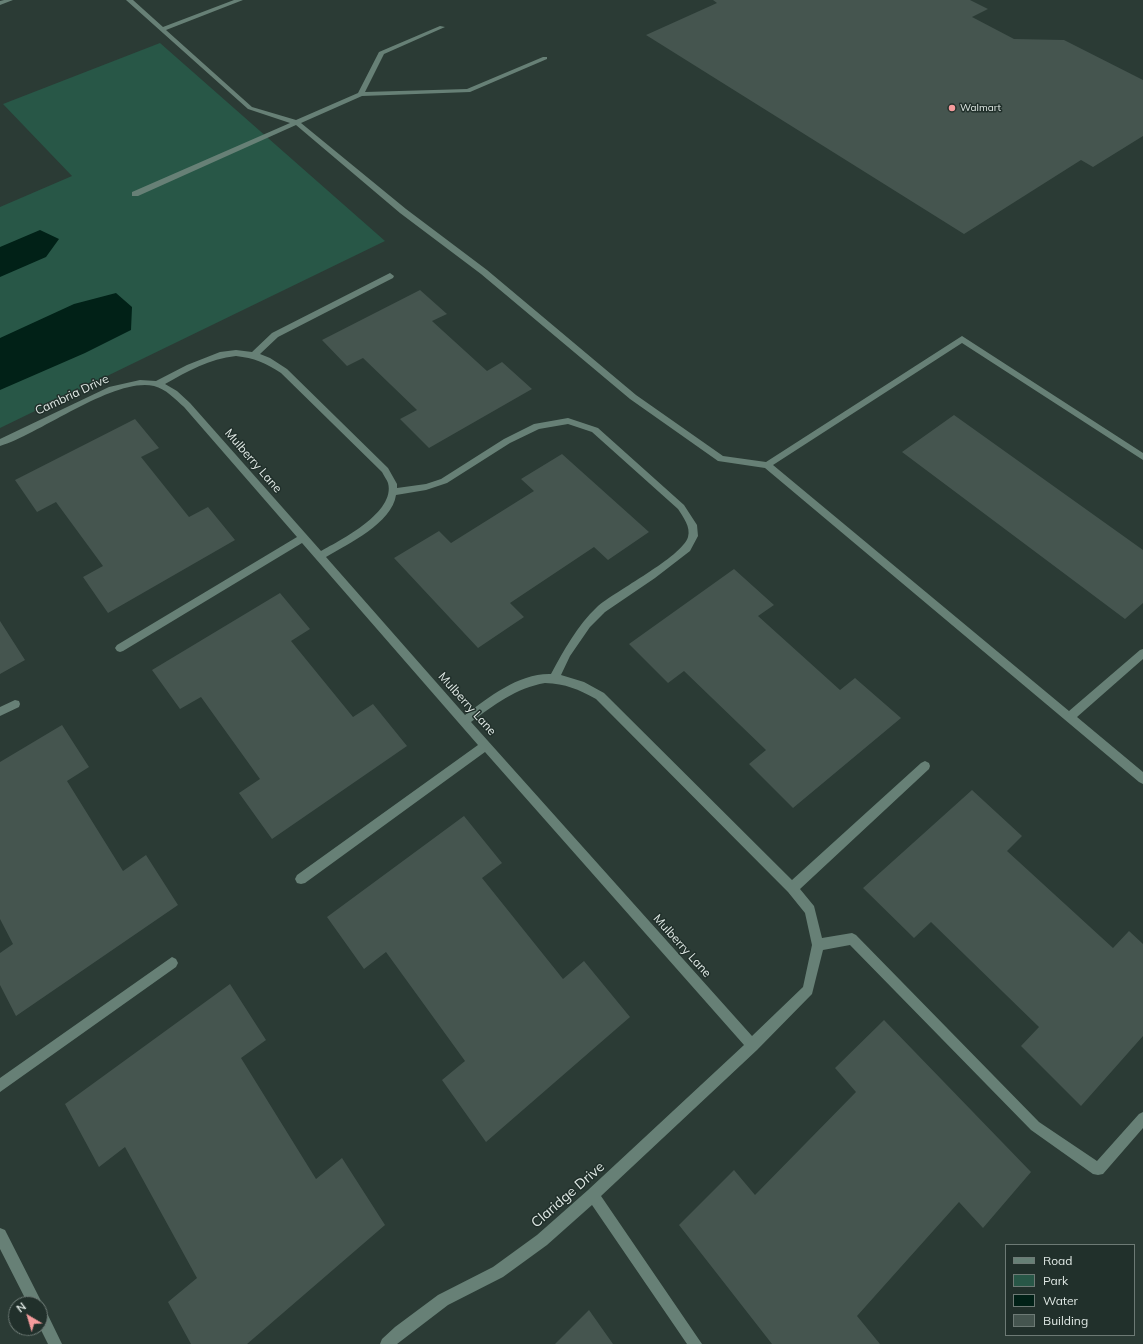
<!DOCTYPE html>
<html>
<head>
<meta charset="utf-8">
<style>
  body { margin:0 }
  #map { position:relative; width:1143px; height:1344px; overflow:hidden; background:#2b3b35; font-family:Mulish,sans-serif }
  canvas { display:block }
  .legend { position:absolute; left:1005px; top:1244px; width:130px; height:92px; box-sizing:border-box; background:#21302b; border:1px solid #6d7a75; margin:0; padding:5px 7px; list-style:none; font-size:12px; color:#e0e9e5 }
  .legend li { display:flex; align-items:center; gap:8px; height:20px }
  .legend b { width:20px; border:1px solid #6d7a75 }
  .north { position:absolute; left:8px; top:1296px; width:40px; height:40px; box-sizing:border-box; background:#21302b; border:1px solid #6d7a75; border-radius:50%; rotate:322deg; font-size:11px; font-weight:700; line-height:16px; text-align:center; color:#e0e9e5 }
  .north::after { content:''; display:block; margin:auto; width:14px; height:18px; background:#f59b9c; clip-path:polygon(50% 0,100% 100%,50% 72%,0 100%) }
</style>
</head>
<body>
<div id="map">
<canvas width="1143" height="1344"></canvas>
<ul class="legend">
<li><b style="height:5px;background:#678076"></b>Road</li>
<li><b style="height:11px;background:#285747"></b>Park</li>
<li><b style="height:11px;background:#012117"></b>Water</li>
<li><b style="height:11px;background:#45554f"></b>Building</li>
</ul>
<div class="north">N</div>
</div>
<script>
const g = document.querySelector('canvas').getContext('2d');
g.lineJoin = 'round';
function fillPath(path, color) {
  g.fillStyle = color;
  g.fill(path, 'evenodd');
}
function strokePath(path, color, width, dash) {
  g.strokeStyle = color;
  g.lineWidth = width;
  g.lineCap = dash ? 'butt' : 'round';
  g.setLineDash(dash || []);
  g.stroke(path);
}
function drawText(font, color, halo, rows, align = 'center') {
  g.font = font + ' Mulish,sans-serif';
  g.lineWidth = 3;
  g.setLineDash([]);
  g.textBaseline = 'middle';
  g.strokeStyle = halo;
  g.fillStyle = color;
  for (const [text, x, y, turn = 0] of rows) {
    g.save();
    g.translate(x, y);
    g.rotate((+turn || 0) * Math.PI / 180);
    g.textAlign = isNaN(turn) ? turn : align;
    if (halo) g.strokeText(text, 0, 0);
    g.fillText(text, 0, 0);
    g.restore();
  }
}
fillPath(new Path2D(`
  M160 43 385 241 0 428V207L72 176 3 104Z`), '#285747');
fillPath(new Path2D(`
  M40 230 59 239 46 257 0 277V247Z
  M116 293 132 307 131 330 85 353 0 390V338L74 304Z`), '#012117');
fillPath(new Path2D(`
  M713 0H970L988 9 972 17 1014 39 1064 40 1143 80V136L1093 167 1081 160 964 234 646 35 717 3Z
  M420 290 447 314 432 321 487 371 502 362 532 389 429 448 400 419 417 410 363 358 347 366 322 340Z
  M954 415 1143 550V603L1125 619 902 452Z
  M135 419 159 448 141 457 189 517 208 507 235 540 108 613 83 577 103 566 56 502 37 512 15 480Z
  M562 454 649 532 608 560 594 547 510 603 524 617 478 648 394 558 439 531 451 543 534 491 521 479Z
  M734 569 774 605 758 616 840 690 855 678 901 718 793 808 749 764 766 750 684 671 668 683 629 644Z
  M280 593 310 629 291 641 353 717 373 704 407 746 272 839 239 793 260 779 201 697 180 709 152 670Z
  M0 621 25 660 0 674Z
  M62 725 89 767 67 781 123 871 146 855 178 905 16 1016 0 985V953L13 944 0 919V762Z
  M972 790 1022 836 1007 851 1113 948 1129 931 1143 944V1036L1081 1106 1021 1046 1039 1027 931 922 914 938 863 888Z
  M464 816 502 863 482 878 563 979 584 961 630 1017 486 1142 442 1080 465 1061 386 952 364 969 327 917Z
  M230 984 266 1040 241 1058 316 1179 342 1158 385 1225 247 1344H191L168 1302 197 1278 125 1147 99 1167 65 1104Z
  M884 1020 1031 1172 983 1228 959 1202 857 1316 880 1344H772L679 1225 734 1170 755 1195 856 1092 835 1068Z
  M589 1310 613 1344H555Z`), '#45554f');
fillPath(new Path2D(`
  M4 0H13L0 5V1Z
  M126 0H133L163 27 234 0H243L166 30 252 107 296 120 358 93 379 52 440 26 445 27 384 54 365 92 467 89 543 57H547V59L470 92 362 96 301 123 406 209 487 270 636 395 723 456 766 462 962 336 1143 453V460L962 343 773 465 1069 711 1140 650 1143 649V659L1077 717 1143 772V784L1139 782 765 468 718 461 630 399 481 274 400 213 296 125 138 196H132V192L290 123 248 109Z
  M390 273 394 276 393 278 278 337 260 354 270 358 287 369 388 468 397 484V488L426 484 441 479 504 439 534 424 568 418 598 428 684 505 697 525 698 536 690 551 655 578 605 612 590 627 570 656 561 675 584 682 604 693 792 880 921 763 925 761 929 763 930 766 929 769 800 889 814 906 822 938 852 933 856 935 1039 1122 1097 1161 1139 1114 1143 1112V1128L1103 1174 1098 1175 1093 1174 1031 1130 850 945 823 950 812 994 757 1050 601 1196 702 1344H687L592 1205 547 1245 503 1277 448 1305 397 1344H380L382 1339 395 1327 438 1295 493 1267 537 1235 588 1190 744 1045 485 752 305 883 301 884 297 883 295 879 297 875 478 745 302 543 123 651 120 652 117 651 115 648 117 645 297 537 184 407C175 399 166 389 154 386 114 377 40 434 0 446V439L109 387 140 380 156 381 187 365 220 352 236 350 252 352 272 333ZM236 356C254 358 266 363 281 373L382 472C384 476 387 480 388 483 396 512 341 540 321 551L190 403 177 391 165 384C188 371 209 359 236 356ZM568 424 592 432 678 509C683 517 691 527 688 537 682 557 615 591 597 607 577 626 564 650 551 674 519 673 489 697 465 715L326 557C348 544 392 523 396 495L426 490 447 483 510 443 539 429ZM545 683C566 684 578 689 596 699L788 892 805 913 812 945 803 987 752 1036 471 722C494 705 516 688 545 683Z
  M15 700 19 701 20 704 19 707 0 716V707Z
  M172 957 176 959 178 963 176 967 0 1092V1078Z
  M0 1228 5 1230 40 1299 42 1304 40 1307 45 1309 62 1344H48L40 1328V1304H28L0 1249Z`), '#678076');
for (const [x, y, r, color] of [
  [952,108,4,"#f59b9c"]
]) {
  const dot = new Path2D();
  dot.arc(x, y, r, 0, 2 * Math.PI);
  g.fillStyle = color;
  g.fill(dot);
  strokePath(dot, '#21302b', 1.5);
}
drawText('10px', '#e0e9e5', '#21302b', [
  ["Walmart",960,108]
], 'left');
drawText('12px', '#e0e9e5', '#21302b', [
  ["Cambria Drive",72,395,-25],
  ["Mulberry Lane",253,461,49],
  ["Mulberry Lane",467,704,48],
  ["Mulberry Lane",682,946,48]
]);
drawText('14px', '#e0e9e5', '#21302b', [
  ["Claridge Drive",568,1195,-41]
]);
</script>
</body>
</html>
